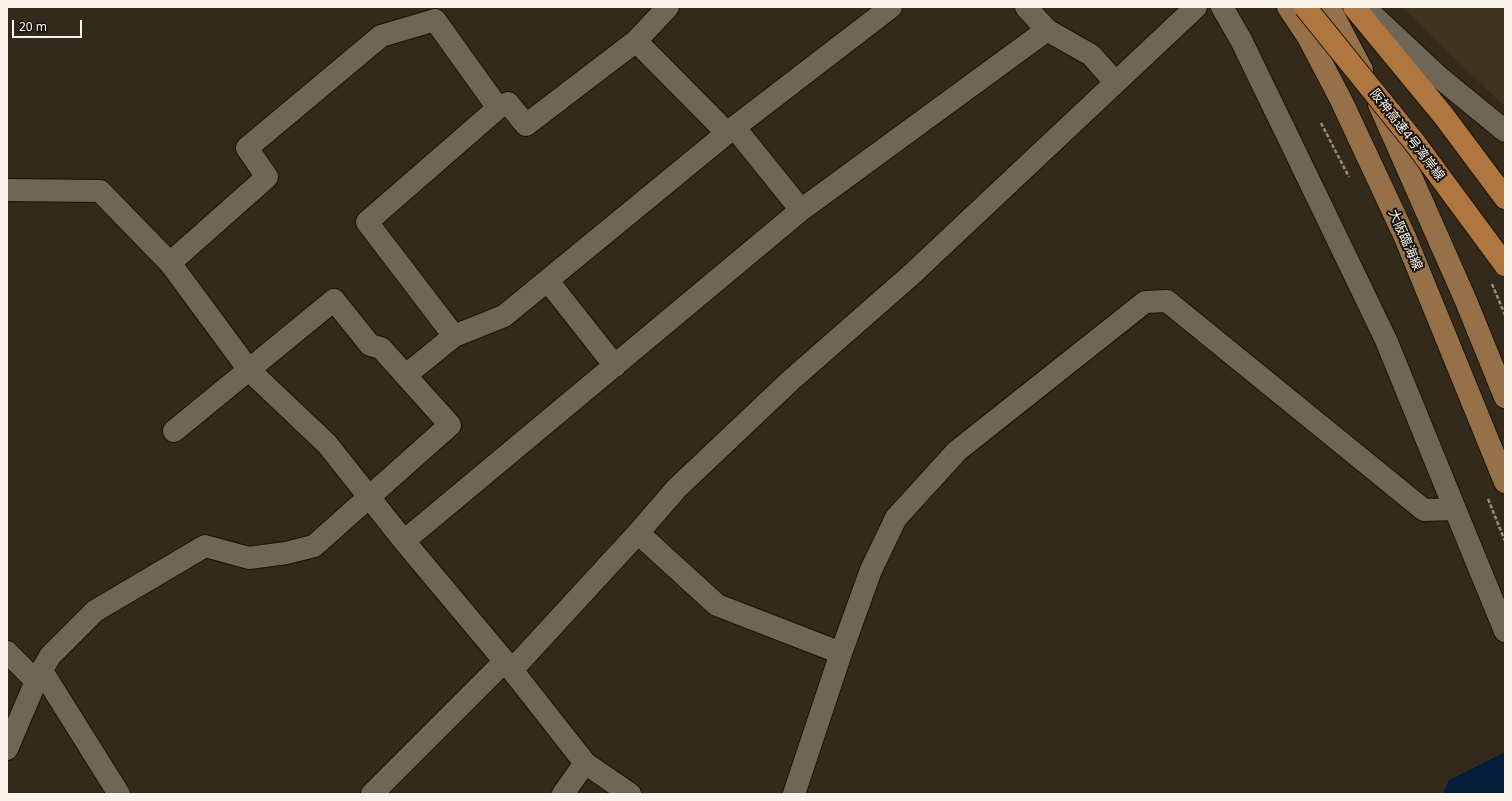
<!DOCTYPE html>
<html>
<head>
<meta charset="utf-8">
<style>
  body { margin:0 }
  #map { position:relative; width:1512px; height:801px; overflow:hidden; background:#342a1b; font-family:"Noto Sans",sans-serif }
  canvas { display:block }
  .frame { position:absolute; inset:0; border:8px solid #faf3ea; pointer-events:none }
  .scale { position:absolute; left:12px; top:20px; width:70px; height:18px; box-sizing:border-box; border:2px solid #faf3ea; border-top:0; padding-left:5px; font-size:12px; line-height:14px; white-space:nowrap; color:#faf3ea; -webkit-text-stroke:3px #18140d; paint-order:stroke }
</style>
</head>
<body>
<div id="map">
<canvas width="1512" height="801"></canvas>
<div class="frame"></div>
<div class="scale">20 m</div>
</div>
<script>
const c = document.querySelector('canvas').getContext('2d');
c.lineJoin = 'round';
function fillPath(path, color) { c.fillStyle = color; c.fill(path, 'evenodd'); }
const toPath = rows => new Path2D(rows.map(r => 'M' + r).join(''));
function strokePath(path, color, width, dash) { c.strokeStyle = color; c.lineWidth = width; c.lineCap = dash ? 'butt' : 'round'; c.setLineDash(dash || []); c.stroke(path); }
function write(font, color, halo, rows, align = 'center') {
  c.font = font + ' "Noto Sans","Noto Sans JP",sans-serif'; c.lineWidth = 4; c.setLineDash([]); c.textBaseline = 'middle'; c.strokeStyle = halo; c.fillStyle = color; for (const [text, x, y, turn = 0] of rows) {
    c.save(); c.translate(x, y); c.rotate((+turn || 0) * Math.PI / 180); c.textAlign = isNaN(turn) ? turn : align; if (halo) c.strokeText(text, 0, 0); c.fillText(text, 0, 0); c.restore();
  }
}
const built = toPath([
  [1402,7,1505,7,1505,107]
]);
const water = toPath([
  [1505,752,1505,794,1443,794,1449,780]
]);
const path = toPath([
  [1321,123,1349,177],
  [1492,284,1505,315],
  [1488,499,1505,541]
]);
const minor = toPath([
  [1026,7,1047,30,1091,55,1115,82],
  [1222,7,1241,40,1291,143,1386,340,1455,509],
  [1364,7,1439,77,1505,131],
  [636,41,727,133],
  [498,108,367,222,454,336,504,316,727,133,891,7],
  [735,128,801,210],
  [7,190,100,191,170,263,249,370,327,444,404,541,512,670,585,763],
  [170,263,267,177,247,148,381,36,435,20,498,108,508,103,526,125,636,41,668,7],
  [548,281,615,366],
  [406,375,454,336],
  [638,533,717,605,841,653],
  [404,541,801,210,1047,30],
  [7,652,36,681],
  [512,670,638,533,677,488,790,381,911,275,1196,7],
  [42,671,119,794],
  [7,749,36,681,50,656,95,611,205,546,249,558,286,553,314,546,450,425,381,348,370,345,334,300,174,431],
  [372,794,505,661],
  [563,794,585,763,630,794],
  [794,794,841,653,871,570,896,518,957,451,1145,302,1167,301,1424,510,1455,509,1505,631]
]);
const major = toPath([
  [1288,7,1308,37,1341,100,1405,237,1505,482],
  [1329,7,1362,70],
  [1379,104,1466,301,1505,397]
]);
const highway = toPath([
  [1354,7,1443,115,1505,198]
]);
const highwayBridge = toPath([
  [1305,7,1415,143,1505,265]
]);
const streetNames = [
  ["阪神高速4号湾岸線",1407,135,52],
  ["大阪臨海線",1405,240,66]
];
fillPath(built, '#40331e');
fillPath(water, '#031d3b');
strokePath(minor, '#1b1305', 24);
strokePath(major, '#1b1305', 24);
strokePath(highway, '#1b1305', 24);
strokePath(path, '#958c80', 2.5, [4, 2]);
strokePath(minor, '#706655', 22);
strokePath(major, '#967048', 22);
strokePath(highway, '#af7640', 22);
strokePath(highwayBridge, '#1b1305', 24, []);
strokePath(highwayBridge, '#af7640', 22);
write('13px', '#faf3ea', '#18140d', streetNames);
</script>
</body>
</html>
